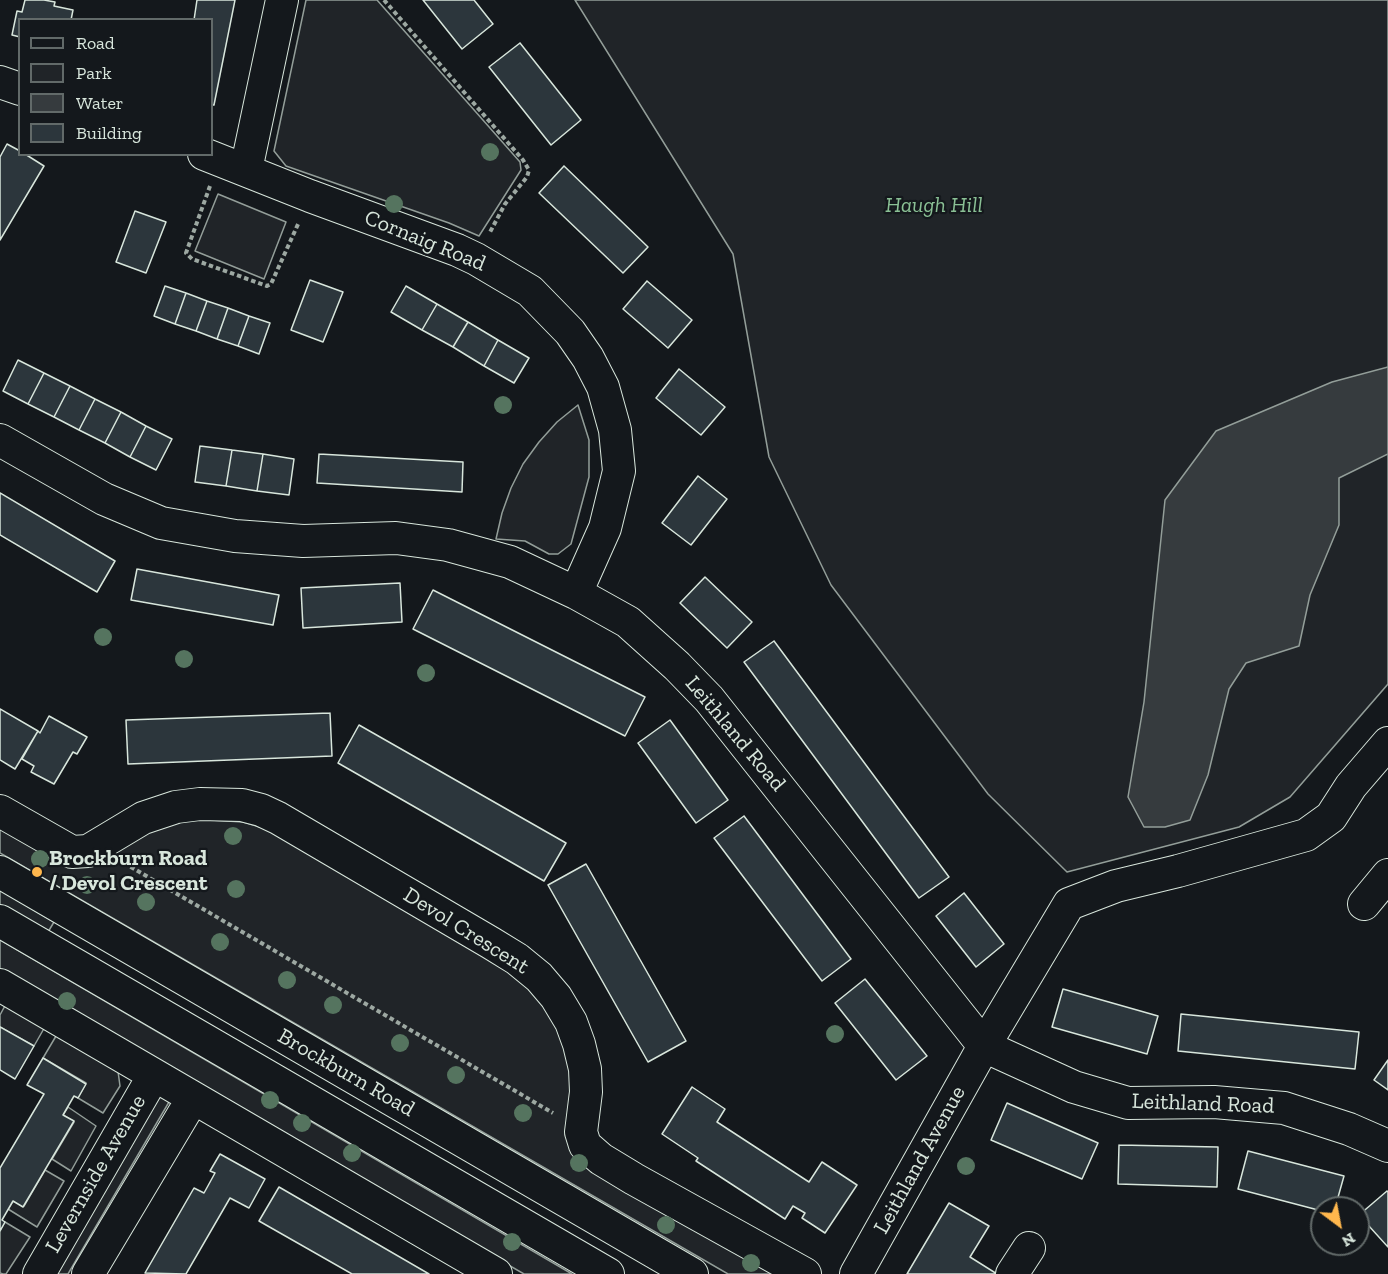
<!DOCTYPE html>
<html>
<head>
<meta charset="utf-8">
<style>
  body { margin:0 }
  #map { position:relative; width:1388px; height:1274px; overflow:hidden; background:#14181c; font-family:"Zilla Slab",serif }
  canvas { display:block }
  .legend { position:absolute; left:18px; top:18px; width:195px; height:138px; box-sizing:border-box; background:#14181c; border:2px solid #626a69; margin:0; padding:8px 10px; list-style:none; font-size:18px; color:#d8e6dc }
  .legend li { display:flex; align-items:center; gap:12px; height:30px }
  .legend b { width:30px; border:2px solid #626a69 }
  .north { position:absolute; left:1310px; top:1196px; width:60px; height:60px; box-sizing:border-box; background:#14181c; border:2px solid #626a69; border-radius:50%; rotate:148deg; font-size:16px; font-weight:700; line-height:24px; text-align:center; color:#d8e6dc }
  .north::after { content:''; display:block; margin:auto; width:21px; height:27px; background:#ffb74d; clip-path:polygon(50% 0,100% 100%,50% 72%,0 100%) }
</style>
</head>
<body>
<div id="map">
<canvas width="1388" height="1274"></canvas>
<ul class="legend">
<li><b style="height:8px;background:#14181c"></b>Road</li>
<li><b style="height:16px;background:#202428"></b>Park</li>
<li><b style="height:16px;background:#363b3e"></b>Water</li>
<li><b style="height:16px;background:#2c363c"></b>Building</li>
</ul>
<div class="north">N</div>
</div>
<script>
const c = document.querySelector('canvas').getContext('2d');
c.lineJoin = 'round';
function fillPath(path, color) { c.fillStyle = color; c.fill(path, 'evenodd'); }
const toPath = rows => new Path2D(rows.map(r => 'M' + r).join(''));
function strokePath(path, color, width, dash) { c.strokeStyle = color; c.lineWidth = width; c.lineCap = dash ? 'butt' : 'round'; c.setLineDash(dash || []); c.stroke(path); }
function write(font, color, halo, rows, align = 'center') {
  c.font = font + ' "Zilla Slab",serif'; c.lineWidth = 4.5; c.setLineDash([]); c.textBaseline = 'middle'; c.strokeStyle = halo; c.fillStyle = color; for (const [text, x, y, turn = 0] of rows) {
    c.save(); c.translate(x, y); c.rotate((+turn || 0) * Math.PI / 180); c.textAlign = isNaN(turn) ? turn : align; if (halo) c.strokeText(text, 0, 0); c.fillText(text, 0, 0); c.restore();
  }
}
const green = toPath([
  [306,0,377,0,520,162,521,170,479,236,449,223,286,166,274,151,306,0],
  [575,0,1388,0,1388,684,1290,797,1239,827,1067,872,988,794,831,585,769,457,733,254,575,0],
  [218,194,286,222,264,279,195,251,218,194],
  [578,405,589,440,589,477,571,544,558,554,549,554,525,541,496,539,502,513,511,488,523,464,539,442,557,422,578,405],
  [194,819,243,822,273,831,510,967,545,997,576,1068,570,1141,774,1274,728,1274,0,853,0,821,72,862,96,865,149,830,194,819],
  [0,890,54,922,48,932,0,905,0,890],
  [0,940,572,1274,524,1274,0,972,0,940],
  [7,1002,46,1025,34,1046,0,1027,0,1015,7,1002],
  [59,1031,117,1064,120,1086,103,1113,78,1098,86,1083,43,1058,59,1031],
  [162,1096,168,1099,169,1102,68,1274,54,1274,159,1097,162,1096],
  [68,1107,96,1126,71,1171,52,1159,74,1122,63,1115,68,1107],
  [45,1170,64,1181,37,1227,8,1209,13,1201,24,1206,45,1170],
  [5,1222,30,1237,6,1274,3,1274,0,1273,0,1231,5,1222]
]);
const water = toPath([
  [1388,367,1388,454,1339,478,1339,525,1310,595,1299,646,1246,663,1229,689,1208,775,1190,820,1165,827,1144,827,1128,797,1144,702,1165,500,1216,431,1332,382,1388,367]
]);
const building = toPath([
  [25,0,44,0,55,2,54,6,73,10,71,20,20,20,20,37,12,35,17,11,22,12,25,0],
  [197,0,235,0,214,105,212,105,212,20,194,20,197,0],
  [423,0,474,0,493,24,462,49,423,0],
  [520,43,581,120,551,145,489,67,520,43],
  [7,144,20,151,20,154,25,154,44,166,0,240,0,157,7,144],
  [564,166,648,247,623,273,539,193,564,166],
  [135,211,166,222,146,273,116,262,135,211],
  [310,280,343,292,323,342,291,330,310,280],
  [647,281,692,320,668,348,623,309,647,281],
  [165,286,186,293,175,324,154,316,165,286],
  [406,286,437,304,422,330,391,312,406,286],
  [186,293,207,301,196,331,175,324,186,293],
  [207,301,228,308,217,339,196,331,207,301],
  [437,304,468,322,453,347,422,330,437,304],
  [228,308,249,316,238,346,217,339,228,308],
  [249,316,270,323,259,354,238,346,249,316],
  [468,322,498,340,484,366,453,347,468,322],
  [498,340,529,358,514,383,484,366,498,340],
  [18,360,44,373,28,404,3,391,18,360],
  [679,369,725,407,701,435,656,398,679,369],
  [44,373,70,386,54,417,28,404,44,373],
  [70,386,95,399,79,430,54,417,70,386],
  [95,399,121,412,105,443,79,430,95,399],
  [121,412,146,426,130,457,105,443,121,412],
  [146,426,172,439,156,470,130,457,146,426],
  [200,446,232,450,226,486,195,482,200,446],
  [232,450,263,454,257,491,226,486,232,450],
  [263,454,294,459,289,495,257,491,263,454],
  [319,454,463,462,462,492,317,483,319,454],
  [698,476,727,499,691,545,662,523,698,476],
  [0,493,115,561,97,592,0,535,0,493],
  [137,569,279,595,273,625,131,600,137,569],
  [705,577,752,622,727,648,680,603,705,577],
  [400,583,402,622,303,628,301,588,400,583],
  [433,590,645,697,625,736,413,629,433,590],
  [774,641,949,877,919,898,744,662,774,641],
  [0,709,38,731,15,769,0,760,0,709],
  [330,713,332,756,128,764,126,720,330,713],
  [49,716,87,737,77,754,73,752,54,784,31,772,34,766,22,759,38,731,40,733,49,716],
  [670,720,728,800,696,823,638,743,670,720],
  [359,725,566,843,544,881,338,763,359,725],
  [744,816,851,959,822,981,714,838,744,816],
  [586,864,686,1041,648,1062,548,885,586,864],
  [964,893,1004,944,976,967,936,916,964,893],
  [865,979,927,1056,896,1080,835,1003,865,979],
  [1063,989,1158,1016,1147,1054,1052,1027,1063,989],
  [1181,1014,1359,1032,1355,1069,1178,1051,1181,1014],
  [0,1027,34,1046,15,1079,0,1070,0,1027],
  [43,1058,86,1084,78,1098,74,1096,63,1115,74,1121,23,1207,13,1201,2,1220,5,1222,0,1231,0,1168,44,1094,27,1085,43,1058],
  [1388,1060,1388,1090,1374,1080,1388,1060],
  [692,1087,725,1109,717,1122,809,1182,822,1162,857,1185,825,1233,802,1218,805,1213,793,1206,785,1219,696,1161,698,1158,662,1134,692,1087],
  [1007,1103,1098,1143,1082,1179,991,1140,1007,1103],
  [1119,1145,1218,1147,1217,1187,1118,1184,1119,1145],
  [1248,1151,1344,1176,1335,1208,1322,1208,1322,1211,1238,1189,1248,1151],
  [220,1154,265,1179,249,1208,230,1198,186,1274,145,1273,194,1188,204,1193,215,1173,210,1171,220,1154],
  [279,1187,429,1274,352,1274,259,1221,279,1187],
  [1387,1191,1388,1192,1388,1247,1359,1215,1387,1191],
  [949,1203,989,1226,970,1257,997,1274,907,1274,949,1203]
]);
const path = toPath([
  [384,0,523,160,529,170,527,177,505,204,489,234],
  [210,186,186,253,192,259,267,286,271,284,299,222],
  [124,863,553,1113]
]);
const minor = toPath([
  [0,82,20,89],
  [204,154,310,196,457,250,476,259,530,291,570,332,588,358,603,387,615,430,619,471,605,528,576,593],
  [246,170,282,0],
  [0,440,104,499,161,523,235,536,303,541,396,538,448,545,510,562,576,593,628,622,677,666,709,699,984,1046,1074,1087,1128,1103,1214,1102,1284,1108,1349,1129,1388,1146],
  [0,811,72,852,88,851,143,818,176,807,200,804,242,805,261,810,278,818,491,943,517,959,539,977,556,997,571,1022,579,1044,585,1069,586,1092,581,1132,585,1145,601,1159,634,1179,805,1274],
  [0,872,692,1274],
  [1364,904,1388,875],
  [0,921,608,1274],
  [0,985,496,1274],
  [39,1274,154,1075],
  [88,1274,193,1098],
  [856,1274,984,1046,1069,904,1116,886,1178,871,1306,835,1331,817,1351,786,1388,743],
  [1012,1274,1029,1248]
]);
const trees = [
  [490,152],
  [394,204],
  [503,405],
  [103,637],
  [184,659],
  [426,673],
  [233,836],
  [40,859],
  [87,885],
  [236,889],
  [146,902],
  [220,942],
  [287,980],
  [67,1001],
  [333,1005],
  [835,1034],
  [400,1043],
  [456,1075],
  [270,1100],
  [523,1113],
  [302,1123],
  [352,1153],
  [579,1163],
  [966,1166],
  [666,1225],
  [512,1242],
  [751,1263]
];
const markers = [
  [37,872,6,"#ffb74d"]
];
const parkNames = [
  ["Haugh Hill",934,206]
];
const streetNames = [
  ["Cornaig Road",425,241,22],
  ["Leithland Road",735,734,50],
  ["Devol Crescent",466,931,32],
  ["Brockburn Road",346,1073,30],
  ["Leithland Road",1203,1104,2],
  ["Leithland Avenue",920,1160,-61],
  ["Levernside Avenue",96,1174,-60]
];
const poiNames = [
  ["Brockburn Road",49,859],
  ["/ Devol Crescent",49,884]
];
fillPath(green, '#202428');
strokePath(green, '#939e99', 1.5);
fillPath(water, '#363b3e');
strokePath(water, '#939e99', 1.5);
fillPath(building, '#2c363c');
strokePath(building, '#d8e6dc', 1.5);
strokePath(minor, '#d8e6dc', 34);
strokePath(path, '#9da8a2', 4, [4.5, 3]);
strokePath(minor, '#14181c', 32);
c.fillStyle = '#55745f';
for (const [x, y] of trees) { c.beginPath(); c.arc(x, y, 9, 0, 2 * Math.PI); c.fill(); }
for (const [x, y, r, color] of markers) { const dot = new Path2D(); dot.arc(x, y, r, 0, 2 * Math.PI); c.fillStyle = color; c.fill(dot); strokePath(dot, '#14181c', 2); }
write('italic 22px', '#8ac095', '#14181c', parkNames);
write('22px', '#d8e6dc', '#14181c', streetNames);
write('bold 22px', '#d8e6dc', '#14181c', poiNames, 'left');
</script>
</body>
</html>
